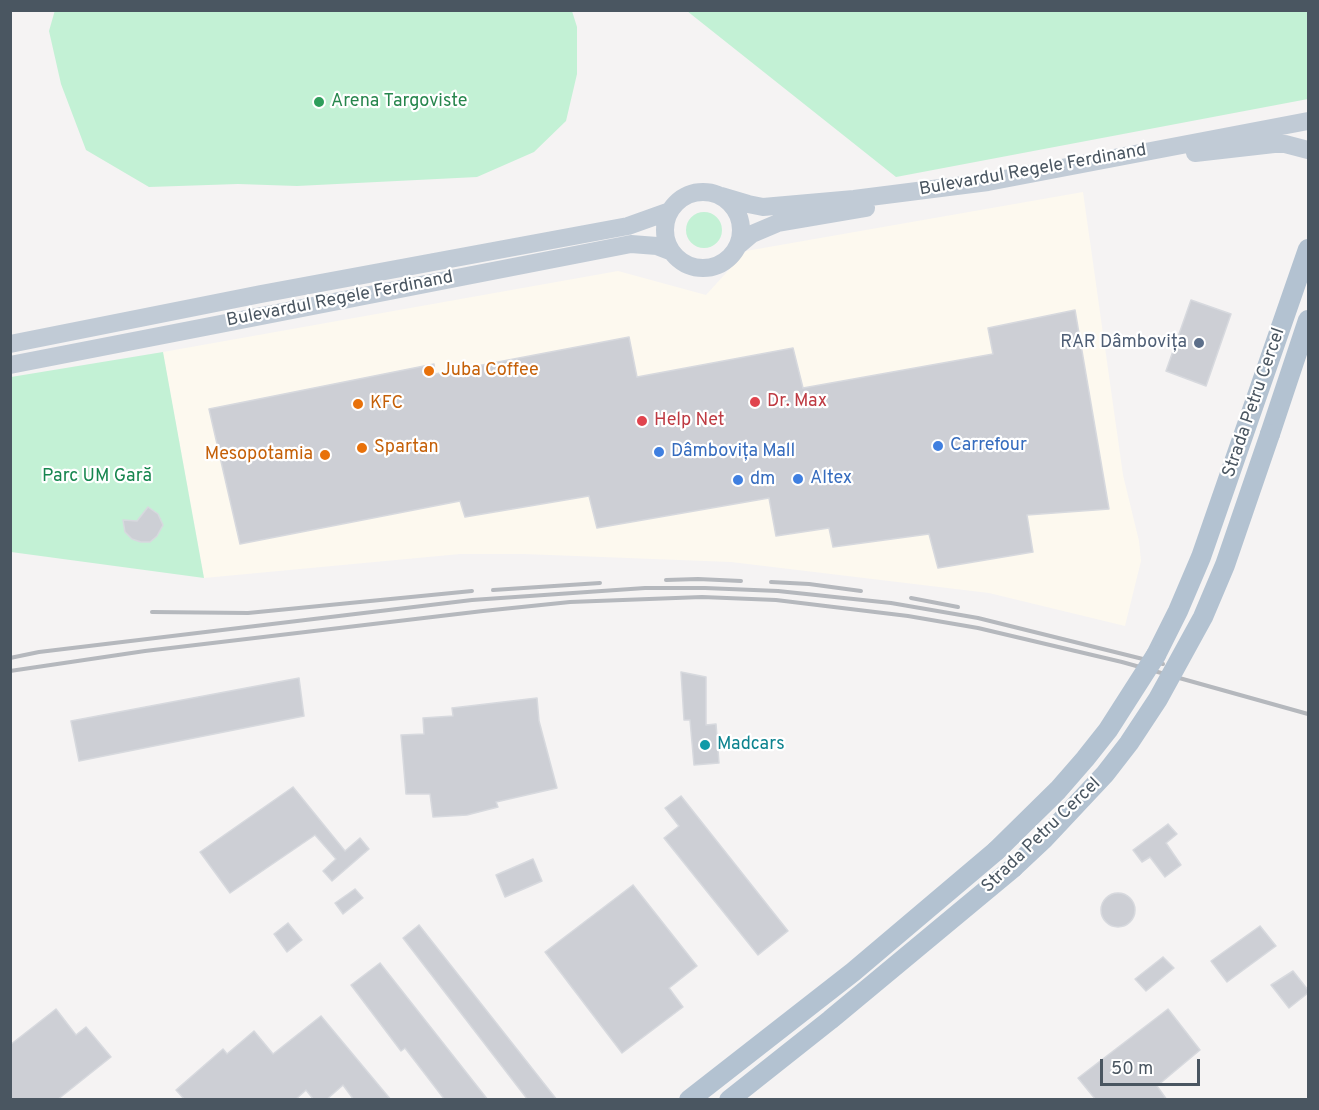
<!DOCTYPE html>
<html>
<head>
<meta charset="utf-8">
<style>
  body { margin:0 }
  #map { position:relative; width:1319px; height:1110px; overflow:hidden; background:#f5f3f3; font-family:Overpass,sans-serif }
  canvas { display:block }
  .frame { position:absolute; inset:0; border:12px solid #4a5661; pointer-events:none }
  .scale { position:absolute; left:1100px; top:1059px; width:100px; height:27px; box-sizing:border-box; border:3px solid #4a5661; border-top:0; padding-left:8px; font-size:18px; line-height:21px; white-space:nowrap; color:#4a5661; -webkit-text-stroke:4px #fff; paint-order:stroke }
</style>
</head>
<body>
<div id="map">
<canvas width="1319" height="1110"></canvas>
<div class="frame"></div>
<div class="scale">50 m</div>
</div>
<script>
const c = document.querySelector('canvas').getContext('2d');
c.lineJoin = 'round';
function fillPath(path, color) { c.fillStyle = color; c.fill(path, 'evenodd'); }
const toPath = rows => new Path2D(rows.map(r => 'M' + r).join(''));
function strokePath(path, color, width, dash) { c.strokeStyle = color; c.lineWidth = width; c.lineCap = dash ? 'butt' : 'round'; c.setLineDash(dash || []); c.stroke(path); }
function write(font, color, halo, rows, align = 'center') {
  c.font = font + ' Overpass,sans-serif'; c.lineWidth = 4.5; c.setLineDash([]); c.textBaseline = 'middle'; c.strokeStyle = halo; c.fillStyle = color; for (const [text, x, y, turn = 0] of rows) {
    c.save(); c.translate(x, y); c.rotate((+turn || 0) * Math.PI / 180); c.textAlign = isNaN(turn) ? turn : align; if (halo) c.strokeText(text, 0, 0); c.fillText(text, 0, 0); c.restore();
  }
}
const commercial = toPath([
  [1083,192,1123,475,1139,541,1141,561,1125,626,989,593,731,562,524,554,460,554,204,578,163,352,618,271,706,295,746,251]
]);
const green = toPath([
  [55,10,572,11,577,27,577,74,566,121,534,152,477,177,297,186,238,184,149,187,86,150,61,84,49,31],
  [687,11,1308,11,1308,99,896,177],
  '686 230a18 18 0 1 1 36 0a18 18 0 1 1-36 0Z',
  [163,352,204,578,11,552,11,377]
]);
const building = toPath([
  [1191,300,1231,314,1206,386,1166,371,1191,300],
  [1075,310,1109,509,1027,515,1033,552,938,568,929,534,833,547,829,528,776,536,769,498,597,528,589,496,465,517,460,501,240,544,209,409,434,364,435,374,629,337,637,377,793,348,803,388,993,354,988,328,1075,310],
  [148,507,158,514,163,525,157,536,150,542,141,542,132,539,125,532,123,520,137,521,148,507],
  [681,672,706,677,706,725,716,724,719,763,694,765,690,720,684,720,681,672],
  [299,678,304,716,79,761,71,721,299,678],
  [537,698,539,721,557,788,496,802,498,807,467,815,433,817,430,794,406,794,401,735,424,734,423,718,453,716,452,708,537,698],
  [293,787,345,851,360,838,369,849,332,881,323,871,336,859,315,835,230,893,200,852,293,787],
  [681,796,788,931,758,955,664,838,679,826,665,808,681,796],
  [1168,824,1177,834,1166,843,1181,865,1165,877,1150,857,1142,862,1133,850,1168,824],
  [533,859,542,881,505,897,496,875,533,859],
  [633,885,697,966,669,988,683,1007,622,1053,545,952,633,885],
  [355,889,363,898,343,914,335,903,355,889],
  '1101 910a17 17 0 1 1 34 0a17 17 0 1 1-34 0Z',
  [288,923,302,940,287,952,274,934,288,923],
  [419,925,557,1100,528,1100,403,938,419,925],
  [1260,926,1276,946,1227,982,1211,961,1260,926],
  [1163,957,1174,968,1146,991,1135,979,1163,957],
  [380,963,488,1100,445,1100,405,1048,401,1051,351,985,380,963],
  [1293,971,1308,990,1308,993,1289,1008,1271,985,1293,971],
  [56,1009,76,1035,86,1027,111,1057,57,1100,10,1100,10,1045,56,1009],
  [1168,1009,1200,1050,1157,1086,1167,1100,1096,1100,1078,1078,1168,1009],
  [321,1016,391,1100,354,1100,343,1085,326,1100,314,1100,306,1090,295,1100,185,1100,176,1090,223,1049,227,1054,254,1031,273,1054,321,1016]
]);
const secondary = toPath([
  [1195,153,1274,144,1285,144,1308,150],
  '665 230a38 38 0 1 1 76 0a38 38 0 1 1-76 0Z',
  [721,196,748,204,763,207,854,199,988,182,1308,121],
  [739,245,752,234,778,223,866,208],
  [10,344,261,294,628,226,670,211],
  [10,365,631,244,657,246,670,251]
]);
const primary = toPath([
  [1270,434,1308,320],
  [1156,655,1178,611,1201,557,1308,249],
  [689,1100,853,972,996,851],
  [729,1100,830,1020,1013,868]
]);
const rail = toPath([
  [666,580,698,579,741,581],
  [771,582,809,584,861,591],
  [493,590,600,583],
  [911,598,958,607],
  [152,612,248,613,472,591],
  [10,658,39,652,472,600,645,588,705,588,778,591,891,603,978,618,1163,664],
  [10,671,145,651,483,611,570,602,702,597,776,600,908,616,978,628,1122,662,1308,714]
]);
const primaryBridge = toPath([
  [996,851,1058,790,1085,759,1108,730,1156,655],
  [1013,868,1044,839,1105,774,1129,743,1158,699,1203,617,1225,565,1270,434]
]);
const markers = [
  [319,102,6,"#2e9e5b"],
  [1199,343,6,"#5c6f8a"],
  [429,371,6,"#e8710a"],
  [755,402,6,"#e0444e"],
  [358,404,6,"#e8710a"],
  [642,421,6,"#e0444e"],
  [938,446,6,"#3f7fe0"],
  [362,448,6,"#e8710a"],
  [659,452,6,"#3f7fe0"],
  [325,455,6,"#e8710a"],
  [798,479,6,"#3f7fe0"],
  [738,480,6,"#3f7fe0"],
  [705,745,6,"#0f9aa8"]
];
const leisureNames = [
  ["Arena Targoviste",331,102]
];
const streetNames = [
  ["Bulevardul Regele Ferdinand",1033,171,-10],
  ["Bulevardul Regele Ferdinand",340,300,-11],
  ["Strada Petru Cercel",1255,403,-71],
  ["Strada Petru Cercel",1042,836,-44]
];
const serviceNames = [
  ["RAR Dâmbovița",1187,343]
];
const foodNames = [
  ["Juba Coffee",441,371],
  ["KFC",370,404],
  ["Spartan",374,448],
  ["Mesopotamia",313,455,"right"]
];
const healthNames = [
  ["Dr. Max",767,402],
  ["Help Net",654,421]
];
const shopNames = [
  ["Carrefour",950,446],
  ["Dâmbovița Mall",671,452],
  ["Altex",810,479],
  ["dm",750,480]
];
const parkNames = [
  ["Parc UM Gară",97,477]
];
const cultureNames = [
  ["Madcars",717,745]
];
fillPath(commercial, '#fdf9ef');
fillPath(green, '#c3f1d5');
fillPath(building, '#cdcfd5');
strokePath(building, '#d7d9de', 1.5);
strokePath(secondary, '#c1cbd6', 18);
strokePath(primary, '#b3c2d1', 20);
strokePath(rail, '#b5b8bd', 4);
strokePath(primaryBridge, '#b3c2d1', 20);
for (const [x, y, r, color] of markers) { const dot = new Path2D(); dot.arc(x, y, r, 0, 2 * Math.PI); c.fillStyle = color; c.fill(dot); strokePath(dot, '#fff', 2); }
write('18px', '#27864d', '#fff', leisureNames, 'left');
write('18px', '#4a5661', '#fff', streetNames);
write('18px', '#4e5e75', '#fff', serviceNames, 'right');
write('18px', '#c56008', '#fff', foodNames, 'left');
write('18px', '#be3a42', '#fff', healthNames, 'left');
write('18px', '#366cbe', '#fff', shopNames, 'left');
write('18px', '#17864f', '#fff', parkNames);
write('18px', '#0d838f', '#fff', cultureNames, 'left');
</script>
</body>
</html>
